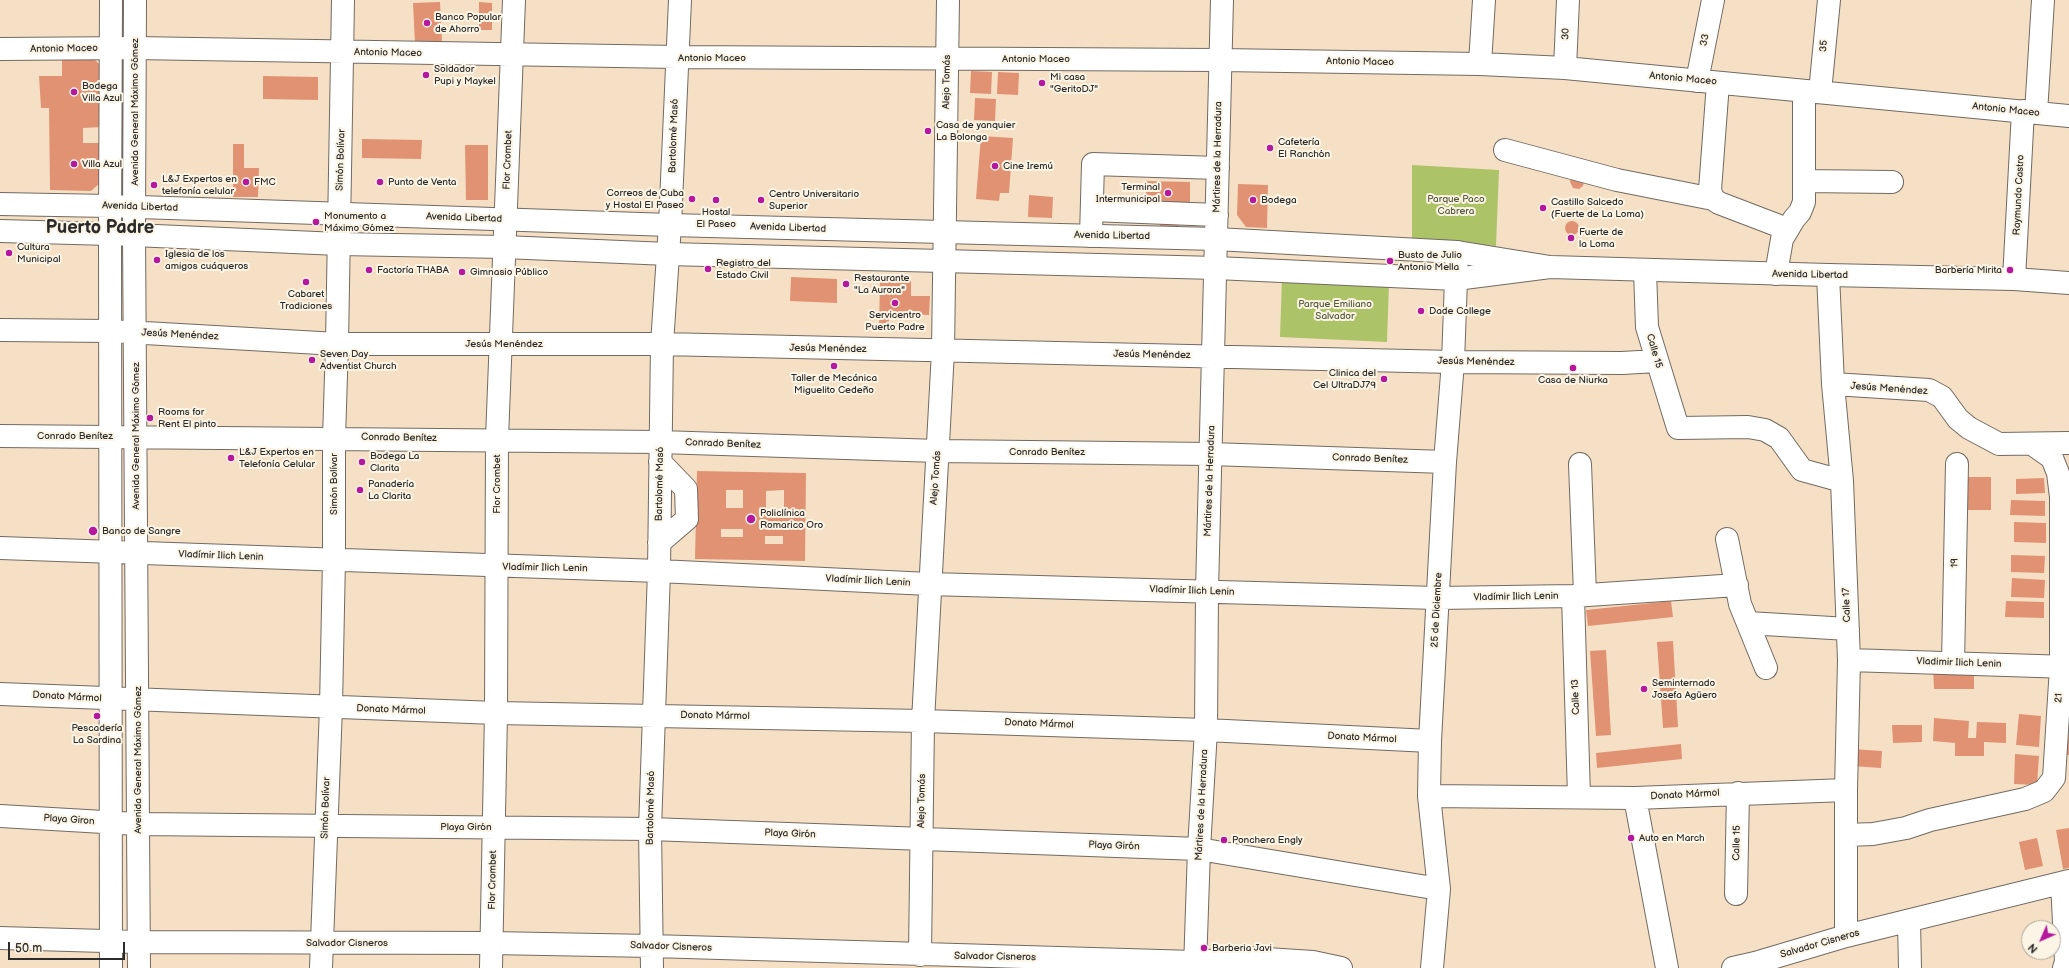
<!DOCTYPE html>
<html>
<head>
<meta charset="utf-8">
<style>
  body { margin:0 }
  #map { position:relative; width:2069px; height:968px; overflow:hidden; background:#f6e0c5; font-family:"Balsamiq Sans",sans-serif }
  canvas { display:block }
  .north { position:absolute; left:2021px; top:920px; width:40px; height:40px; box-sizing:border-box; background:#fcf5e5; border:1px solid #a8a49b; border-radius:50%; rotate:225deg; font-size:11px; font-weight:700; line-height:16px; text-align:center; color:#2b2b2b }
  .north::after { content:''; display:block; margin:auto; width:14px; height:18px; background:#b5179e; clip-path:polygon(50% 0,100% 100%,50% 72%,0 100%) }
  .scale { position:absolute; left:8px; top:942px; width:117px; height:18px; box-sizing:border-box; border:2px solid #2b2b2b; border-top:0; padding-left:5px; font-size:12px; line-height:14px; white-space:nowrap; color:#2b2b2b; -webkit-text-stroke:3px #fcf5e5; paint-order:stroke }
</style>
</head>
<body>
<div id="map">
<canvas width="2069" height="968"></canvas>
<div class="north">N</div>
<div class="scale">50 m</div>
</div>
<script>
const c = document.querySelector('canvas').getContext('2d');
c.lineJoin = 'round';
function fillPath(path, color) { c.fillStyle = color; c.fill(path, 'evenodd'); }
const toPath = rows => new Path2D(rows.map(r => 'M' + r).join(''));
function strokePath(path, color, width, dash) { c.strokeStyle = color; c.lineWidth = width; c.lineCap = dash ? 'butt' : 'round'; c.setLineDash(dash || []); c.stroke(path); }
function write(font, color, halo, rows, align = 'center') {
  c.font = font + ' "Balsamiq Sans",sans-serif'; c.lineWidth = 4; c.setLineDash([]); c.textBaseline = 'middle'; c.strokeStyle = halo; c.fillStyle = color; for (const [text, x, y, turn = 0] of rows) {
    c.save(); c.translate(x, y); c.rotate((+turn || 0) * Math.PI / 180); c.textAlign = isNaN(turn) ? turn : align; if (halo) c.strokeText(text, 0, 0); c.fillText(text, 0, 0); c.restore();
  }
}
const green = toPath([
  [1412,165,1499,170,1496,246,1412,238],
  [1282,278,1389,283,1387,342,1280,337]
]);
const building = toPath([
  [440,2,442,42,415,44,413,3],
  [479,2,492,3,492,30,479,30],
  [62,57,92,57,100,65,102,127,83,128,83,143,99,143,99,184,91,191,50,190,49,108,41,108,39,76,62,76],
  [971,71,992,72,991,94,970,93],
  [998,72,1019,73,1018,95,997,94],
  [263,76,318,77,318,100,263,99],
  [975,98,996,99,995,121,974,120],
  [981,136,1013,138,1009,193,1000,193,999,201,976,199],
  [362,139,422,140,421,159,362,158],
  [233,144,244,144,244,168,259,168,258,197,233,197],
  [465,145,488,145,488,200,466,200],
  [1571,178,1584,182,1583,186,1579,189,1573,188,1570,182],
  [1146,181,1190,182,1190,204,1179,204,1179,227,1160,226,1161,203,1146,203],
  [1238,184,1268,185,1267,228,1246,227,1237,215],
  [1029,195,1053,197,1052,218,1028,217],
  '1565 228a7 7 0 1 1 14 0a7 7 0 1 1-14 0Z',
  [791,277,837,279,837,303,790,301],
  [880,279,911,280,911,296,930,296,929,315,906,314,906,319,889,319,889,330,879,330],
  [697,471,806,473,805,561,695,559],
  [726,490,743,490,743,508,726,508],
  [784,490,784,509,766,509,766,491],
  [721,529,743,529,743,537,721,537],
  [765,536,783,536,783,544,765,544],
  [1966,477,1991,477,1991,510,1965,510,1965,493,1971,493,1966,493],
  [2044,478,2045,493,2016,494,2016,479],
  [2011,500,2045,501,2045,516,2010,515],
  [2014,522,2046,523,2046,543,2014,542],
  [2011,555,2045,556,2044,573,2011,572],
  [2012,578,2045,580,2044,598,2011,597],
  [1671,601,1673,617,1588,626,1586,610],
  [2006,601,2044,602,2044,618,2005,617],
  [1673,641,1678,727,1663,728,1657,642],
  [1606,650,1611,735,1596,736,1590,651],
  [1933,669,1974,669,1974,689,1934,689],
  [2019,714,2041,716,2039,747,2016,745],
  [1934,718,1969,721,1968,738,1976,738,1977,722,2006,723,2006,743,1984,742,1984,756,1955,756,1955,743,1933,741],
  [2067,723,2069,724,2069,755,2065,755],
  [1892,725,1922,725,1922,742,1893,743],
  [1681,744,1682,759,1597,768,1596,753],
  [1852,749,1882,751,1881,768,1851,766],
  [2015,754,2039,756,2037,785,2014,784],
  [2069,828,2069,868,2063,869,2056,830],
  [2037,838,2043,866,2025,870,2019,842]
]);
const minor = toPath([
  [0,49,135,48,677,57,1221,60,1480,64,1565,68,2069,116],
  [1480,64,1484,0],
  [1565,68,1568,0],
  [1697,81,1713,0],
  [1718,83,1710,190,1713,199,1719,203,1787,229],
  [1820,92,1829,0],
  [2036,113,2043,0],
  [1505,150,1617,180,1713,199],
  [1804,181,1892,182],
  [1092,210,1217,215],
  [110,234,111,968],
  [134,235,139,968],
  [1091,236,1093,164,1218,168],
  [1645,271,1647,327,1678,428,1748,427,1765,430,1779,438,1802,470,1842,481],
  [1776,274,1782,239,1794,219,1800,212,1804,202,1804,91],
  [1828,275,1833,384,1842,481,1849,660,1846,790,1846,936],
  [2014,279,2023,111],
  [0,330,110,331,337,344,662,344,1453,362,1622,363,1657,361],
  [1833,384,1929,390,1942,397,1958,419,1969,428,1999,444,2069,443],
  [0,436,660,442,938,451,1211,454,1445,462],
  [1580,464,1585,594],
  [1727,539,1740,604,1766,668],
  [659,543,687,519,686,489,660,462],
  [0,548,659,571,929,584,1437,598,1573,596,1737,585],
  [1573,596,1579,797],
  [1748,623,1848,629],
  [1849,660,2069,667],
  [1953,663,1957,464],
  [0,694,496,713,923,721,1206,730,1430,741],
  [1429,796,1635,798,1846,790],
  [1635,798,1667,968],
  [0,816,138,824,650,829,1199,849,1439,889],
  [1846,835,1873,834,1906,828,1930,820,2025,799,2044,791,2054,778,2061,667,2061,497,2058,473,2052,458,2032,444],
  [2062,883,2066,962,2064,968],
  [1736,894,1738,793],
  [1909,921,1910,968],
  [0,938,139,942,491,943,652,946,1194,962,1251,958,1313,962,1341,968],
  [920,955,923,721,943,351,948,0],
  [321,968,331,707,334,559,334,438,337,344,343,0],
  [491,968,496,713,497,439,514,0],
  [652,968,650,829,659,571,662,344,670,225,680,0],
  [1195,968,1199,849,1206,730,1207,591,1222,0],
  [1432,968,1439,889,1429,796,1430,741,1445,462,1453,362,1457,252],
  [1733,968,1755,963,1846,936,2069,881]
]);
const major = toPath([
  [0,204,110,206,670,225,1216,239,1457,252,1550,267,1456,279,1216,268,668,254,504,247,339,244,110,234,0,231],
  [110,221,111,0],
  [134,222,135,0],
  [1550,267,1828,275,2014,279,2069,283]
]);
const markers = [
  [427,23,4,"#b5179e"],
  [426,75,4,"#b5179e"],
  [1042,83,4,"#b5179e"],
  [74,92,4,"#b5179e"],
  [928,131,4,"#b5179e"],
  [1270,148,4,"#b5179e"],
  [74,164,4,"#b5179e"],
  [995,166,4,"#b5179e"],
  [246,182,4,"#b5179e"],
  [380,182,4,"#b5179e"],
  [154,185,4,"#b5179e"],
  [1168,193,4,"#b5179e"],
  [692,199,4,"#b5179e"],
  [716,200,4,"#b5179e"],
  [761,200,4,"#b5179e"],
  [1253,200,4,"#b5179e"],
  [1543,208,4,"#b5179e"],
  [316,222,4,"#b5179e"],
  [1571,238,4,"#b5179e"],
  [9,253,4,"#b5179e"],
  [157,260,4,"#b5179e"],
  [1390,261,4,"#b5179e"],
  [708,269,4,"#b5179e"],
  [369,270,4,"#b5179e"],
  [2010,270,4,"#b5179e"],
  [462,272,4,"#b5179e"],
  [306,282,4,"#b5179e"],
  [846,284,4,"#b5179e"],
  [895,303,4,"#b5179e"],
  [1421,311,4,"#b5179e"],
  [312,360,4,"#b5179e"],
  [834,366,4,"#b5179e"],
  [1573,368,4,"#b5179e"],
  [1384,379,4,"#b5179e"],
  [150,418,4,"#b5179e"],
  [231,458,4,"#b5179e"],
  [362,462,4,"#b5179e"],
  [360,490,4,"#b5179e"],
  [751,519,5,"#b5179e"],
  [93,531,5,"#b5179e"],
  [1644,689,4,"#b5179e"],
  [97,716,4,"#b5179e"],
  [1631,838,4,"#b5179e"],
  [1224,840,4,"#b5179e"],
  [1204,948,4,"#b5179e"]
];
const poiNames = [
  ["Banco Popular",435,17],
  ["de Ahorro",435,29],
  ["Soldador",434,69],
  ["Pupi y Maykel",434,81],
  ["Mi casa",1050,77],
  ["\"GeritoDJ\"",1050,89],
  ["Bodega",82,86],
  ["Villa Azul",82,98],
  ["Casa de yanquier",936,125],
  ["La Bolonga",936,137],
  ["Cafetería",1278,142],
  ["El Ranchón",1278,154],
  ["Villa Azul",82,164],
  ["Cine Iremú",1003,166],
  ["L&J Expertos en",162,179],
  ["telefonía celular",162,191],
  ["FMC",254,182],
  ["Punto de Venta",388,182],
  ["Terminal",1160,187,"right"],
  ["Intermunicipal",1160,199,"right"],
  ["Correos de Cuba",684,193,"right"],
  ["y Hostal El Paseo",684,205,"right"],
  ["Centro Universitario",769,194],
  ["Superior",769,206],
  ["Bodega",1261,200],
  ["Castillo Salcedo",1551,202],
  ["(Fuerte de La Loma)",1551,214],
  ["Hostal",716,212,"center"],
  ["El Paseo",716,224,"center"],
  ["Monumento a",324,216],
  ["Máximo Gómez",324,228],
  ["Fuerte de",1579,232],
  ["la Loma",1579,244],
  ["Cultura",17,247],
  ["Municipal",17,259],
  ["Iglesia de los",165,254],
  ["amigos cuáqueros",165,266],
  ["Busto de Julio",1398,255],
  ["Antonio Mella",1398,267],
  ["Registro del",716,263],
  ["Estado Civil",716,275],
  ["Factoría THABA",377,270],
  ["Barbería Mirita",2002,270,"right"],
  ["Gimnasio Público",470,272],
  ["Restaurante",854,278],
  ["\"La Aurora\"",854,290],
  ["Cabaret",306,294,"center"],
  ["Tradiciones",306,306,"center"],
  ["Dade College",1429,311],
  ["Servicentro",895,315,"center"],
  ["Puerto Padre",895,327,"center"],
  ["Seven Day",320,354],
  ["Adventist Church",320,366],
  ["Clinica del",1376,373,"right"],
  ["Cel UltraDJ79",1376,385,"right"],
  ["Taller de Mecánica",834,378,"center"],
  ["Miguelito Cedeño",834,390,"center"],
  ["Casa de Niurka",1573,380,"center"],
  ["Rooms for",158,412],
  ["Rent El pinto",158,424],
  ["L&J Expertos en",239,452],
  ["Telefonía Celular",239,464],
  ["Bodega La",370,456],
  ["Clarita",370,468],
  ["Panadería",368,484],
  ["La Clarita",368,496],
  ["Policlínica",760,513],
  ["Romarico Oro",760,525],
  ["Banco de Sangre",102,531],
  ["Seminternado",1652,683],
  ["Josefa Agüero",1652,695],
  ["Pescadería",97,728,"center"],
  ["La Sardina",97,740,"center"],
  ["Auto en March",1639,838],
  ["Ponchera Engly",1232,840],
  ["Barberia Javi",1212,948]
];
const streetNames = [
  ["30",1566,34,-88],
  ["33",1705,40,-79],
  ["35",1824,46,-85],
  ["Antonio Maceo",64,49,-1],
  ["Antonio Maceo",388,53,1],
  ["Antonio Maceo",712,58],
  ["Antonio Maceo",1036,59],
  ["Antonio Maceo",1360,62,1],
  ["Antonio Maceo",1683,79,5],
  ["Alejo Tomás",947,82,-89],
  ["Antonio Maceo",2006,110,6],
  ["Avenida General Máximo Gómez",135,112,-90],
  ["Bartolomé Masó",674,136,-88],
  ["Mártires de la Herradura",1218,157,-89],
  ["Simón Bolívar",341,160,-88],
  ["Flor Crombet",508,160,-88],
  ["Raymundo Castro",2019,195,-87],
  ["Avenida Libertad",140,207,2],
  ["Avenida Libertad",464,218,2],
  ["Avenida Libertad",788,228,2],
  ["Avenida Libertad",1112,236,1],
  ["Avenida Libertad",1810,275,1],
  ["Jesús Menéndez",180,335,3],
  ["Jesús Menéndez",504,344],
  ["Jesús Menéndez",828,349,1],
  ["Calle 15",1654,351,74],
  ["Jesús Menéndez",1152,355,1],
  ["Jesús Menéndez",1476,362,1],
  ["Jesús Menéndez",1889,389,4],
  ["Conrado Benítez",75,436],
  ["Avenida General Máximo Gómez",136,436,-90],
  ["Conrado Benítez",399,438,1],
  ["Conrado Benítez",723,444,2],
  ["Conrado Benítez",1047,452],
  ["Conrado Benítez",1370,459,2],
  ["Alejo Tomás",936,478,-86],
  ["Mártires de la Herradura",1210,481,-88],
  ["Simón Bolívar",334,484,-90],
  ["Flor Crombet",497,484,-90],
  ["Bartolomé Masó",660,484,-89],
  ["Vladímir Ilich Lenin",221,556,2],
  ["19",1955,563,-89],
  ["Vladímir Ilich Lenin",545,568,1],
  ["Vladímir Ilich Lenin",868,581,3],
  ["Vladímir Ilich Lenin",1192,591,2],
  ["Vladímir Ilich Lenin",1516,597,-1],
  ["Calle 17",1847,605,-92],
  ["25 de Diciembre",1437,610,-87],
  ["Vladimir Ilich Lenin",1959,663,2],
  ["Donato Mármol",67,697,3],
  ["Calle 13",1576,697,-92],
  ["21",2059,698,-86],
  ["Donato Mármol",391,710,2],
  ["Donato Mármol",715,716,1],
  ["Donato Mármol",1039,724,2],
  ["Donato Mármol",1362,738,3],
  ["Avenida General Máximo Gómez",138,760,-90],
  ["Donato Mármol",1685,795,-3],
  ["Alejo Tomás",922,801,-89],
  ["Mártires de la Herradura",1202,805,-87],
  ["Simón Bolívar",326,808,-88],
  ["Bartolomé Masó",651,808,-89],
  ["Playa Giron",69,820,4],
  ["Playa Girón",466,827],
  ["Playa Girón",790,834,2],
  ["Calle 15",1737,843,-89],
  ["Playa Girón",1114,846,2],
  ["Flor Crombet",493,880,-89],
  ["Salvador Cisneros",347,943],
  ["Salvador Cisneros",1820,944,-16],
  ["Salvador Cisneros",671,947,2],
  ["Salvador Cisneros",995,957,1]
];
const parkNames = [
  ["Parque Paco",1456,199],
  ["Cabrera",1456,211],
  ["Parque Emiliano",1335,304],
  ["Salvador",1335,316]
];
const townNames = [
  ["Puerto Padre",100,228]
];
fillPath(green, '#adc368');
fillPath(building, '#e09273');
strokePath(minor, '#726a61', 24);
strokePath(major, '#726a61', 24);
strokePath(minor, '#fff', 22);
strokePath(major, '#fff', 22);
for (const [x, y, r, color] of markers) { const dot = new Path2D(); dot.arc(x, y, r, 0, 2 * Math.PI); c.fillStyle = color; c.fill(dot); strokePath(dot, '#fcf5e5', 1.5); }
write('10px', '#2b2b2b', '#fcf5e5', poiNames, 'left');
write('10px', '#2b2b2b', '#fcf5e5', streetNames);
write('10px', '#52593d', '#fcf5e5', parkNames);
write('bold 18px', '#2b2b2b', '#fcf5e5', townNames);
</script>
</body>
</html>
